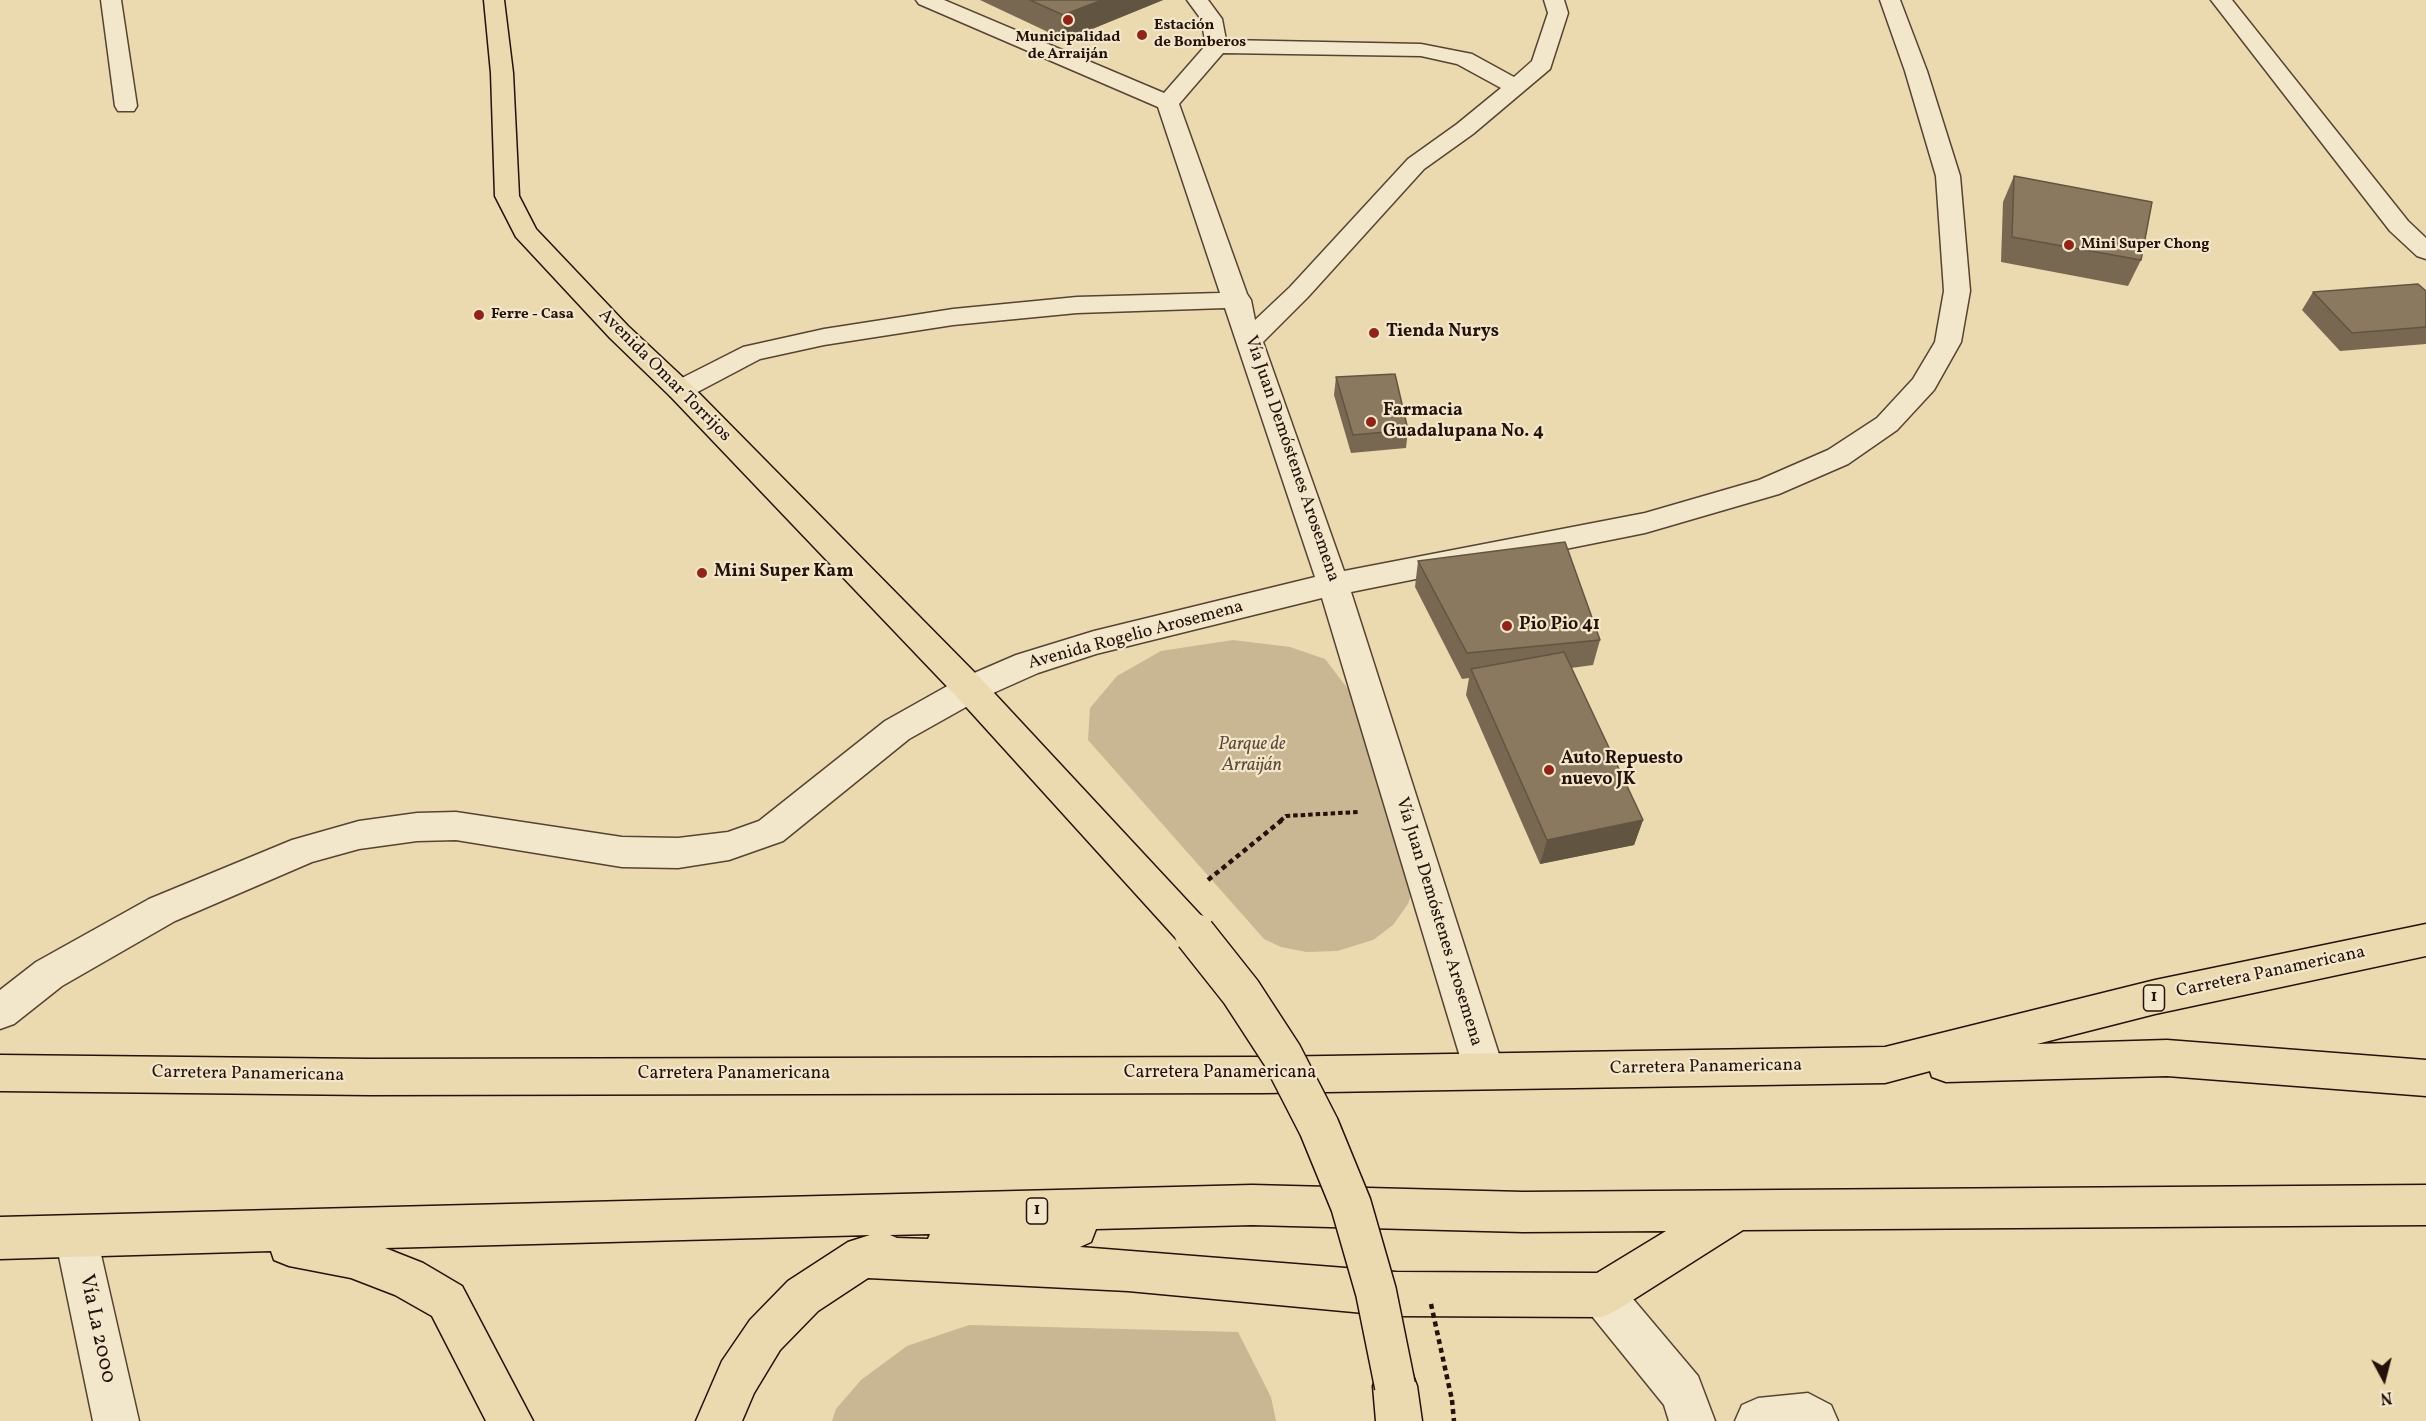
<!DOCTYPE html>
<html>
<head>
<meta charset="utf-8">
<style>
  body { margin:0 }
  #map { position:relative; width:2426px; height:1421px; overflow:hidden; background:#ebd9af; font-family:Vollkorn,serif }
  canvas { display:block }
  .north { position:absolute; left:2354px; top:1349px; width:60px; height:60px; -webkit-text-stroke:4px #f2e6cb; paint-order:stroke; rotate:173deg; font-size:16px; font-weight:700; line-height:24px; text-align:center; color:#241109 }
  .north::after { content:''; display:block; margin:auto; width:21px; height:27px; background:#241109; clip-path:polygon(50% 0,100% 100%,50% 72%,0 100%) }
</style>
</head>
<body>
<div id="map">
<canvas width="2426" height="1421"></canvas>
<div class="north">N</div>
</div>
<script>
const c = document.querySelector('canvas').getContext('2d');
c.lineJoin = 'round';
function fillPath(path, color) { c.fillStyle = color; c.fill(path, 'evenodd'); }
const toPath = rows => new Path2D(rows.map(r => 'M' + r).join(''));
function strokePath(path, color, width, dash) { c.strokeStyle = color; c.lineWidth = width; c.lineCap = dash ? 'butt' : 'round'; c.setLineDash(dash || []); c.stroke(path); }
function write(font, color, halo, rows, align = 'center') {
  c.font = font + ' Vollkorn,serif'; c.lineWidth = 4.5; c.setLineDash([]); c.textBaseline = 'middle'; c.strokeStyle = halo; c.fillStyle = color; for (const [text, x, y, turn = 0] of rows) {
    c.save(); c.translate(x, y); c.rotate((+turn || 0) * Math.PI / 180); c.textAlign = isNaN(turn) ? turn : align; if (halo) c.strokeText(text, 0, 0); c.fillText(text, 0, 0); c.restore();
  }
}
const green = toPath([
  [1233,640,1290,647,1325,659,1348,689,1415,883,1408,904,1393,925,1373,940,1337,951,1306,952,1281,947,1264,939,1088,740,1090,708,1117,676,1161,651],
  [969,1325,1238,1332,1271,1397,1276,1421,832,1421,836,1409,861,1380,907,1346]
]);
const pathFar1 = toPath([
  [1280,821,1286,816,1358,812]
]);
const path = toPath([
  [1208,880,1282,820],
  [1452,1400,1454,1421]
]);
const minor = toPath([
  [101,0,121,0,137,106,134,111,118,111,115,106,101,0],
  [916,0,944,0,1164,93,1206,45,1201,19,1187,0,1208,0,1222,19,1226,40,1421,44,1472,54,1514,77,1532,61,1548,13,1544,0,1564,0,1568,13,1550,69,1473,134,1424,169,1308,297,1263,342,1344,571,1645,513,1759,480,1828,450,1877,418,1913,379,1935,342,1944,291,1936,176,1905,71,1880,0,1900,0,1927,71,1960,176,1970,291,1961,342,1934,390,1897,430,1848,464,1779,494,1645,533,1351,592,1504,1070,1498,1083,1484,1088,1470,1083,1464,1070,1322,598,1096,654,1038,673,982,698,909,739,783,841,729,860,678,868,622,867,456,840,417,841,359,849,312,862,175,921,62,986,14,1024,0,1029,0,990,36,962,149,899,292,840,359,821,417,813,456,812,622,837,678,838,728,832,759,821,885,721,958,680,1016,655,1094,631,1315,577,1225,308,1077,313,953,325,824,345,760,359,690,396,680,399,670,396,666,390,670,384,743,347,824,329,953,309,1077,297,1220,293,1158,107,919,4,916,0],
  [1223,53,1421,56,1457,64,1501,88,1457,124,1408,159,1290,287,1255,320,1251,300,1247,294,1179,104,1223,53],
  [2211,0,2232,0,2408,221,2426,238,2426,259,2417,256,2390,231,2211,0],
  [76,1216,91,1222,97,1237,139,1421,93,1421,55,1237,61,1222,76,1216],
  [1602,1273,1617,1280,1698,1376,1715,1421,1669,1421,1664,1405,1587,1310,1580,1295,1587,1280,1602,1273],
  [1808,1393,1831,1405,1838,1421,1735,1421,1742,1405,1758,1398,1808,1393]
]);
const major = toPath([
  [484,0,504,0,513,73,519,196,536,229,628,326,690,384,982,680,986,689,982,698,970,701,958,698,670,396,610,338,516,237,495,196,491,73,484,0]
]);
const highway = toPath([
  [970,677,982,680,1208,923,1213,934,1208,945,1195,950,1182,945,958,698,954,689,958,680,970,677],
  [2426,924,2426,956,2155,1014,2037,1044,2167,1040,2426,1060,2426,1096,2167,1076,1946,1082,1932,1077,1930,1071,1885,1083,1264,1093,370,1095,0,1091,0,1055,370,1059,1264,1057,1885,1047,2155,980,2426,924],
  [1252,1185,1523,1192,2426,1185,2426,1225,1743,1230,1617,1310,1602,1317,1396,1316,1128,1291,868,1278,818,1311,780,1350,754,1393,742,1421,696,1421,722,1361,750,1320,788,1281,848,1242,870,1235,385,1248,423,1263,462,1286,533,1421,486,1421,432,1316,395,1295,351,1278,289,1266,274,1260,271,1251,0,1259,0,1217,1252,1185],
  [1252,1225,1523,1232,1666,1231,1597,1273,1396,1272,1080,1247,1091,1242,1096,1229,1252,1225],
  [930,1234,928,1239,897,1238,890,1235,930,1234],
  [1395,1364,1411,1370,1417,1386,1422,1421,1376,1421,1373,1386,1379,1370,1395,1364]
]);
const pathBridge = toPath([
  [1431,1304,1452,1400]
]);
const highwayBridge = toPath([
  [1195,934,1241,992,1282,1055,1319,1127,1351,1205,1376,1292,1395,1386]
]);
const wall = toPath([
  [980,0,1163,0,1065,40],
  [2014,176,2141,260,2128,286,2001,262,2003,202],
  [2426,291,2426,344,2340,351,2302,310,2313,292],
  [1336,377,1408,430,1406,448,1351,453,1334,395],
  [1418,561,1600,640,1593,665,1571,668,1643,820,1634,845,1540,864,1466,695,1469,678,1462,679,1415,587]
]);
const shadedWall = toPath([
  [1102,0,1163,0,1065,40,1063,15],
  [1643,820,1634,845,1540,864,1547,840]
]);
const building = toPath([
  [1030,0,1102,0,1063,15,1030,0],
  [2014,176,2152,202,2141,260,2012,237,2014,176],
  [2418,284,2426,291,2426,327,2352,333,2313,292,2418,284],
  [1395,374,1408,430,1353,435,1336,377,1395,374],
  [1565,542,1600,640,1467,653,1418,561,1565,542],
  [1564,652,1643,820,1547,840,1471,669,1564,652]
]);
const markers = [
  [1068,20,6,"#8f2418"],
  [1142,35,6,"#8f2418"],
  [2069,245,6,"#8f2418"],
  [479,315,6,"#8f2418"],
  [1374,333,6,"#8f2418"],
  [1371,422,6,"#8f2418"],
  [702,573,6,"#8f2418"],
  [1507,626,6,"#8f2418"],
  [1549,770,6,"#8f2418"]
];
const farPoinames = [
  ["Estación",1154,26],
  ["de Bomberos",1154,43],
  ["Municipalidad",1068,38,"center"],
  ["de Arraiján",1068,55,"center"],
  ["Mini Super Chong",2081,245],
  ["Ferre - Casa",491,315]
];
const shields = [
  [2154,998,21],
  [1037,1211,21]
];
const shieldNames = [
  ["1",2154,998],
  ["1",1037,1211]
];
const poiNames = [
  ["Tienda Nurys",1386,333],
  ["Farmacia",1383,412],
  ["Guadalupana No. 4",1383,433],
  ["Mini Super Kam",714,573],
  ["Pio Pio 41",1519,626],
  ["Auto Repuesto",1561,760],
  ["nuevo JK",1561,781]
];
const streetNames = [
  ["Avenida Omar Torrijos",664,376,45],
  ["Vía Juan Demóstenes Arosemena",1291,459,71],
  ["Avenida Rogelio Arosemena",1136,636,-15],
  ["Vía Juan Demóstenes Arosemena",1438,922,73],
  ["Carretera Panamericana",2271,973,-12],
  ["Carretera Panamericana",1706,1068,-1],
  ["Carretera Panamericana",1220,1074],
  ["Carretera Panamericana",248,1075,1],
  ["Carretera Panamericana",734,1075]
];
const parkNames = [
  ["Parque de",1252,746],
  ["Arraiján",1252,767]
];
const nearStreetnames = [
  ["Vía La 2000",96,1329,78]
];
fillPath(green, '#c9b793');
strokePath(minor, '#564332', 3);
strokePath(major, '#241109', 3);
strokePath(highway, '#241109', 3);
strokePath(pathFar1, '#241109', 4, [4.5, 3]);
strokePath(path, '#241109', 4.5, [5, 4]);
fillPath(minor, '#f2e6cb');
fillPath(major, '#ebd9af');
fillPath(highway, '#ebd9af');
strokePath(highwayBridge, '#241109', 43, []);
strokePath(pathBridge, '#241109', 4.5, [5, 4]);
strokePath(highwayBridge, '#ebd9af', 40);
fillPath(wall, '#786852');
fillPath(shadedWall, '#615542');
fillPath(building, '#8b795f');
strokePath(building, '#615542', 1.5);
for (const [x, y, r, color] of markers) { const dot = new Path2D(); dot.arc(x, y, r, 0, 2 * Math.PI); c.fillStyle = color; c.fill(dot); strokePath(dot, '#f2e6cb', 2); }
write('bold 15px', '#241109', '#f2e6cb', farPoinames, 'left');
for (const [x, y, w] of shields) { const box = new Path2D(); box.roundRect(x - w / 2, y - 13, w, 26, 4.5); c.fillStyle = '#f2e6cb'; c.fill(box); strokePath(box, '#241109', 1.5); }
write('bold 16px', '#241109', null, shieldNames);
write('bold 18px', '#241109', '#f2e6cb', poiNames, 'left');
write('18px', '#241109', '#f2e6cb', streetNames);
write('italic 18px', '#5e4b39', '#f2e6cb', parkNames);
write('21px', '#241109', '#f2e6cb', nearStreetnames);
</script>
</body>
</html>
